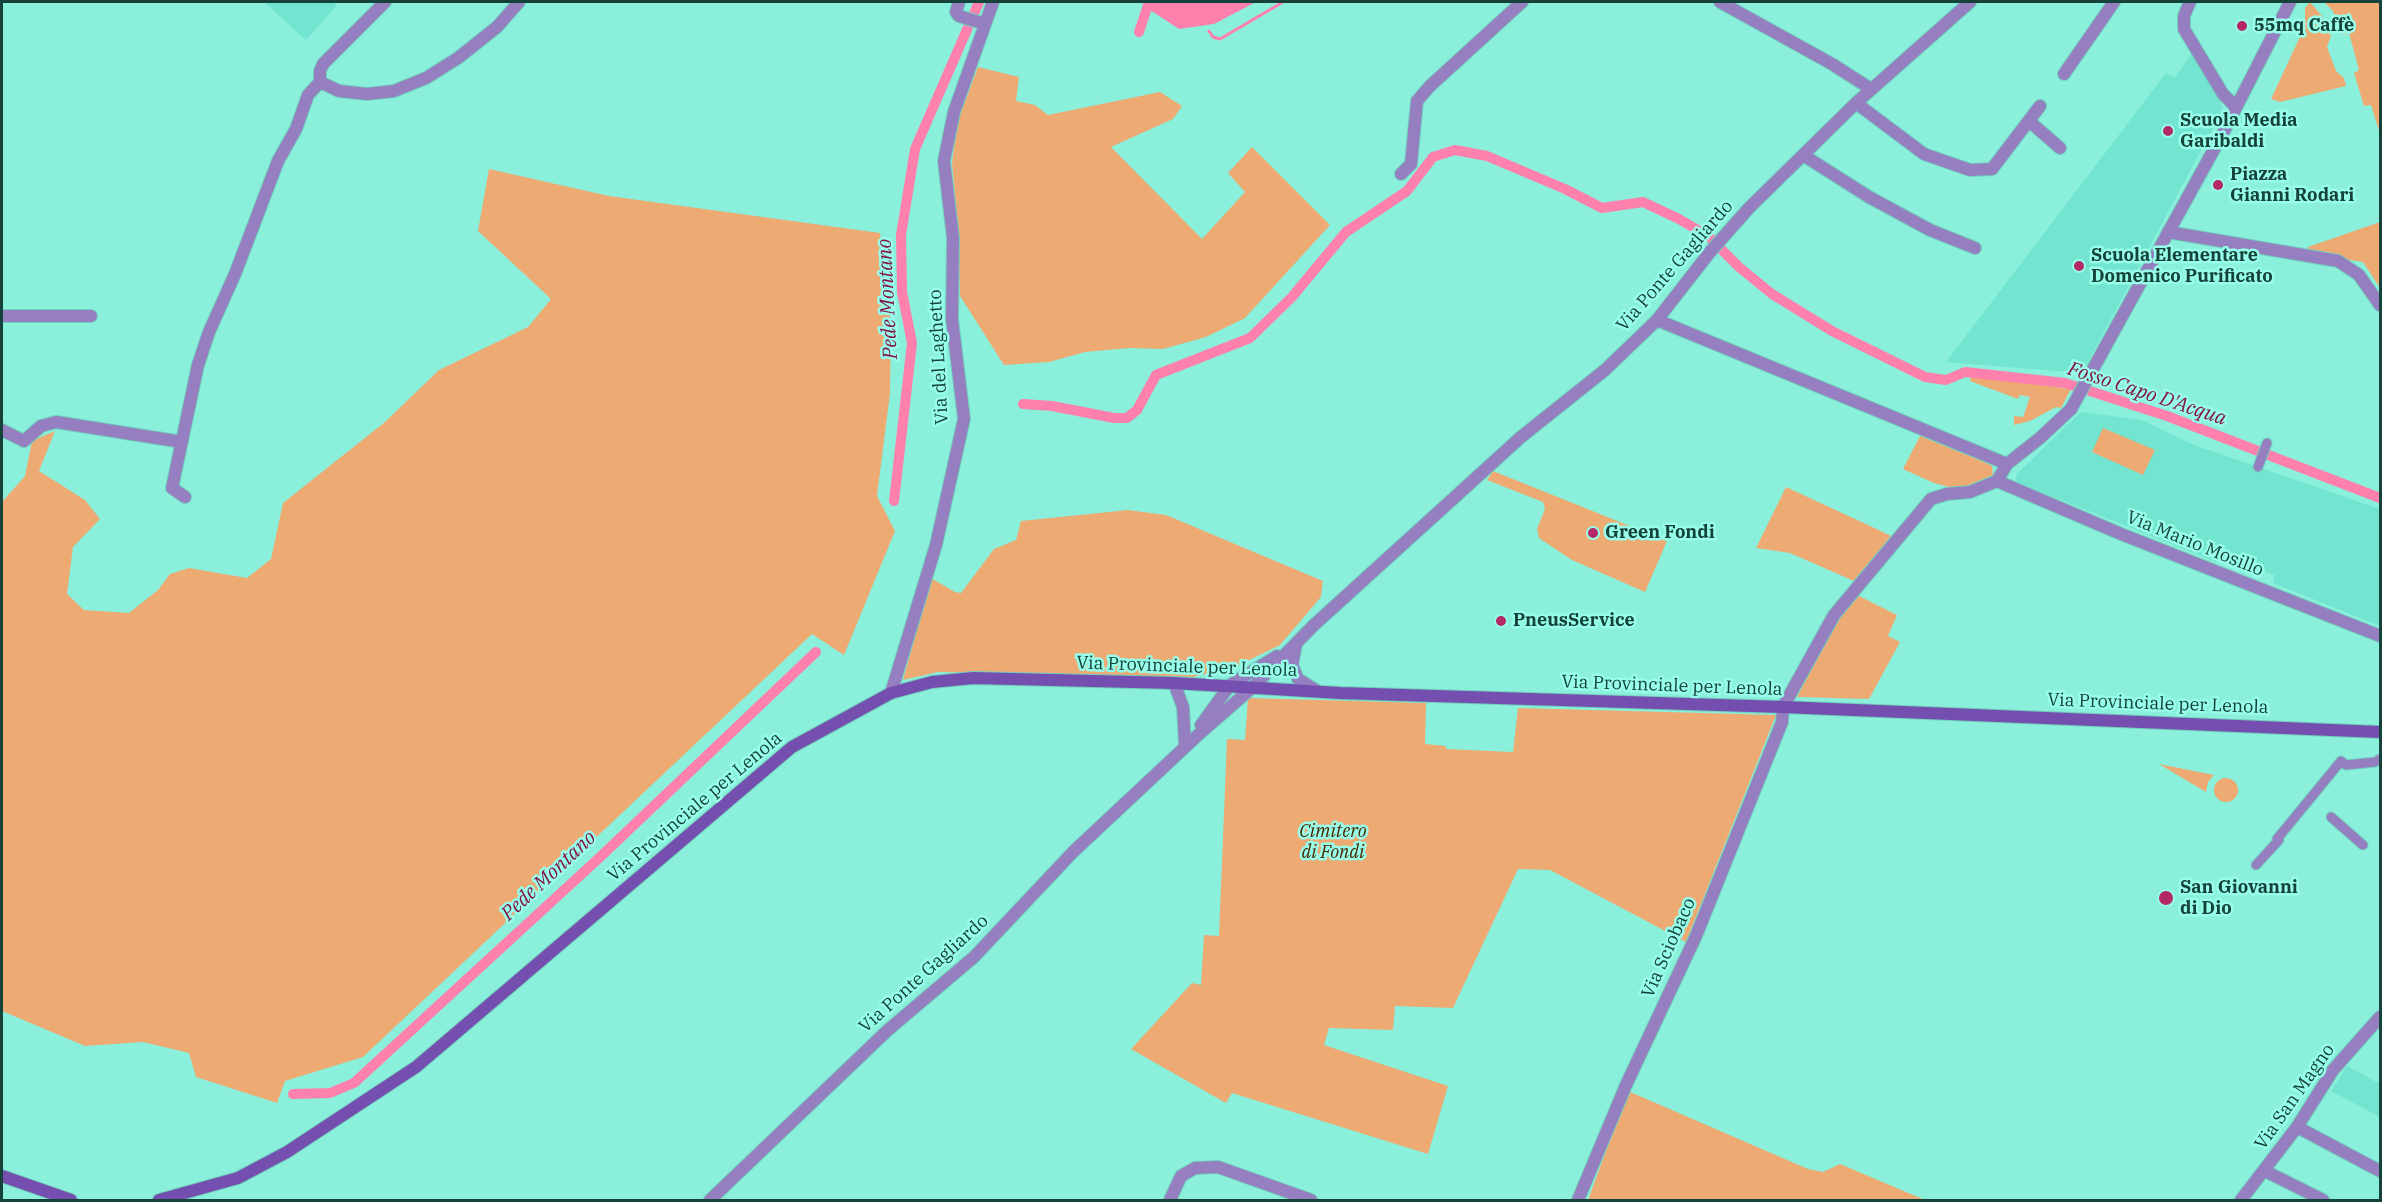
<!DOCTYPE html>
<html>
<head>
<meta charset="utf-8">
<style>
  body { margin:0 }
  #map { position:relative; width:2382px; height:1202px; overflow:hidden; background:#8af0dc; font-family:"IBM Plex Serif",serif }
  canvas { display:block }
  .frame { position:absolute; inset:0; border:3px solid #15423a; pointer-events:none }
</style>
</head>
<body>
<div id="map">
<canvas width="2382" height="1202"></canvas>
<div class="frame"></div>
</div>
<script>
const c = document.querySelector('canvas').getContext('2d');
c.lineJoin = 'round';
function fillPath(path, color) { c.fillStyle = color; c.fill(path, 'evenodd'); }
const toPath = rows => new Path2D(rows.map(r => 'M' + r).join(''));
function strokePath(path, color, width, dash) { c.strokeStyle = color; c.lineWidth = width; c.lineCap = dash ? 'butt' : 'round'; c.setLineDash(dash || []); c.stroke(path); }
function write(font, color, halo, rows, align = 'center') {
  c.font = font + ' "IBM Plex Serif",serif'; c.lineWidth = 5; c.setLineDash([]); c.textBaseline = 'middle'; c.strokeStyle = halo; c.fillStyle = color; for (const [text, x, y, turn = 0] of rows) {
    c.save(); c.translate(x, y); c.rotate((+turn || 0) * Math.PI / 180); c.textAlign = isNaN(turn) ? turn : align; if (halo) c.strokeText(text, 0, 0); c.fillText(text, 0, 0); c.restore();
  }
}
const built = toPath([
  [264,2,333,2,337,5,306,40],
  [2191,54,2220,98,2222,107,2220,115,2082,373,1946,362,2166,73,2175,78],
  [2081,412,2142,420,2194,445,2380,509,2380,626,2273,583,2274,575,2218,554,2216,562,2019,483,2016,480,2017,474],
  [2347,1066,2380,1084,2380,1117,2331,1091]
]);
const green = toPath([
  [2310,2,2322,16,2331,36,2327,47,2336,71,2344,78,2346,86,2280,102,2271,99,2305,26,2305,8],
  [2324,2,2380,2,2380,134,2371,105,2364,106,2354,73,2359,70,2349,33,2341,34,2333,11],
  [978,67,1019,77,1016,101,1035,105,1048,115,1160,92,1182,106,1173,119,1111,147,1202,239,1245,192,1228,173,1252,147,1330,225,1245,318,1206,337,1163,349,1129,348,1085,352,1049,362,1004,365,960,296,957,217,952,163,957,122],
  [489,169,609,196,880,233,891,326,890,393,877,496,895,531,844,655,812,634,363,1057,285,1081,277,1103,196,1077,189,1053,143,1042,85,1046,2,1011,2,502,25,476,32,441,55,431,39,471,85,500,100,519,73,547,67,594,84,610,129,613,158,590,170,574,189,568,247,578,271,559,283,503,385,422,439,370,528,327,551,299,478,231],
  [2380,222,2380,288,2363,262,2310,254,2308,247],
  [1971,376,2071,389,2061,408,2056,407,2030,421,2014,425,2014,416,2023,417,2030,397,2020,395,2018,399,1970,381],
  [2103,428,2155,450,2143,475,2092,452],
  [1920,436,1982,461,1992,466,1993,475,1964,487,1949,487,1934,483,1903,469],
  [1493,471,1667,541,1645,592,1572,560,1539,538,1537,529,1545,509,1543,502,1487,480],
  [1786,487,1868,525,1891,536,1854,581,1790,553,1756,548],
  [1128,510,1166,515,1323,581,1321,597,1280,645,1237,666,1193,677,938,672,903,680,931,578,955,592,961,593,994,549,1016,540,1021,521],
  [1859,596,1897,615,1888,636,1900,642,1869,699,1797,697,1838,618],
  [1248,698,1426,703,1425,744,1446,746,1446,749,1513,752,1518,708,1776,715,1686,942,1550,870,1518,869,1453,1008,1395,1006,1393,1030,1329,1028,1324,1045,1448,1086,1428,1154,1232,1093,1226,1103,1131,1049,1192,983,1201,985,1204,935,1219,936,1227,739,1245,740],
  [2159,764,2214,775,2208,782,2206,792],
  '2214 790a12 12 0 1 1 24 0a12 12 0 1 1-24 0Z',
  [1628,1091,1808,1169,1823,1172,1840,1164,1925,1200,1588,1200]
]);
const water = toPath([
  [1141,2,1256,2,1214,24,1179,29,1147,8]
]);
const stream = toPath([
  [1209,31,1213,37,1220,39,1283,2]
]);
const canal = toPath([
  [1139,32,1147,8],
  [1023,404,1052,406,1114,418,1127,418,1137,410,1156,375,1250,338,1292,297,1346,232,1407,191,1433,157,1455,150,1487,156,1565,189,1602,208,1643,202,1679,219,1708,236,1739,267,1772,294,1832,331,1925,377,1946,380,1965,372,2065,383,2167,416,2380,498],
  [894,501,912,343,902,292,901,235,915,149,979,2],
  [293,1094,330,1093,354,1083,598,859,816,652]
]);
const pedestrian = toPath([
  [2258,467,2267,443],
  [2331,817,2363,845],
  [2277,839,2341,761,2346,765,2375,762,2380,759],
  [2256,865,2279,840]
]);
const minor = toPath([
  [385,2,323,64,320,71,320,82,339,91,367,94,394,91,426,78,458,58,497,27,519,2],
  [959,2,956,12,959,16,985,24],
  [1720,2,1832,64,1871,89],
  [2190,2,2184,16,2184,29,2223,94,2235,106],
  [2064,74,2114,2],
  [1856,103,1924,154,1970,170,1992,169,2040,106],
  [2029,121,2060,148],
  [1803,155,1869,197,1930,230,1975,248],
  [1401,174,1411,164,1417,101,1430,86,1522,2],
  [2168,232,2338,261,2359,275,2380,305],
  [2,316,91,316],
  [1657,320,2007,464],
  [2,430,24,441,41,426,56,422,182,442],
  [1997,481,2121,534,2380,636],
  [185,497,172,488,198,365,209,332,235,274,278,161,296,129,308,95,320,82],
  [1296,645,1292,665,1298,679,1317,691],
  [1174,683,1183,707,1185,746],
  [891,693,936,545,964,419,952,319,953,238,944,161,954,112,993,2],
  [1201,725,1230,685,1277,656],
  [2297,1127,2380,1171],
  [2265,1171,2323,1200],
  [710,1200,888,1030,974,957,1073,852,1198,735,1254,686,1314,625,1521,437,1605,370,1657,320,1710,252,1749,208,1856,103,1970,2],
  [1170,1200,1181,1176,1195,1168,1218,1167,1311,1200],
  [1578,1200,1626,1085,1696,936,1782,722,1783,707,1834,615,1931,499,1947,494,1970,492,1997,481,2007,464,2040,438,2071,409,2223,133,2290,2],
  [2241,1200,2297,1127,2333,1070,2380,1017]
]);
const secondary = toPath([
  [2,1176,71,1200],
  [159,1200,238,1178,287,1152,416,1067,792,747,891,693,932,682,973,678,1174,683,1340,693,1783,707,2380,732]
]);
const markers = [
  [2242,26,6,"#b32865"],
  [2168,131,6,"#b32865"],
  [2218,185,6,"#b32865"],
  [2079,266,6,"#b32865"],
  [1593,533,6,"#b32865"],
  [1501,621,6,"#b32865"],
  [2166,898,8,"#b32865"]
];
const poiNames = [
  ["55mq Caffè",2254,26],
  ["Scuola Media",2180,121],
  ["Garibaldi",2180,142],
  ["Piazza",2230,175],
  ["Gianni Rodari",2230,196],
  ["Scuola Elementare",2091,256],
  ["Domenico Purificato",2091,277],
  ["Green Fondi",1605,533],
  ["PneusService",1513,621],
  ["San Giovanni",2180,888],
  ["di Dio",2180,909]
];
const streetNames = [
  ["Via Ponte Gagliardo",1675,266,-49],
  ["Via del Laghetto",939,357,-93],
  ["Via Mario Mosillo",2195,544,22],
  ["Via Provinciale per Lenola",1187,667,2],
  ["Via Provinciale per Lenola",1672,686,2],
  ["Via Provinciale per Lenola",2158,704,2],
  ["Via Provinciale per Lenola",695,807,-40],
  ["Via Sciobaco",1669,948,-66],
  ["Via Ponte Gagliardo",924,974,-42],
  ["Via San Magno",2295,1097,-55]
];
const parkNames = [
  ["Cimitero",1333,832],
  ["di Fondi",1333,853]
];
const waterNames = [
  ["Pede Montano",888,299,-93],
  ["Fosso Capo D'Acqua",2147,394,18],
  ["Pede Montano",549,876,-43]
];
fillPath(built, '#73e4cf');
fillPath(green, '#edaa73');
fillPath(water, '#fe80ac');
strokePath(stream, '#fe80ac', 3);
strokePath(canal, '#fe80ac', 10);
strokePath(pedestrian, '#73cdbc', 11);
strokePath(minor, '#73cdbc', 14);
strokePath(secondary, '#73cdbc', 14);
strokePath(pedestrian, '#957fc0', 9);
strokePath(minor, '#957fc0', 12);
strokePath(secondary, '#754faf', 12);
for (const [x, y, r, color] of markers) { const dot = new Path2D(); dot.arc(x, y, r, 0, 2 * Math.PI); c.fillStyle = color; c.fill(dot); strokePath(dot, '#97fee9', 2); }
write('bold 18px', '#15423a', '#97fee9', poiNames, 'left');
write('18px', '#15423a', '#97fee9', streetNames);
write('italic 18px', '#4b2500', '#97fee9', parkNames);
write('italic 20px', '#841347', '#97fee9', waterNames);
</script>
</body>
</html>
